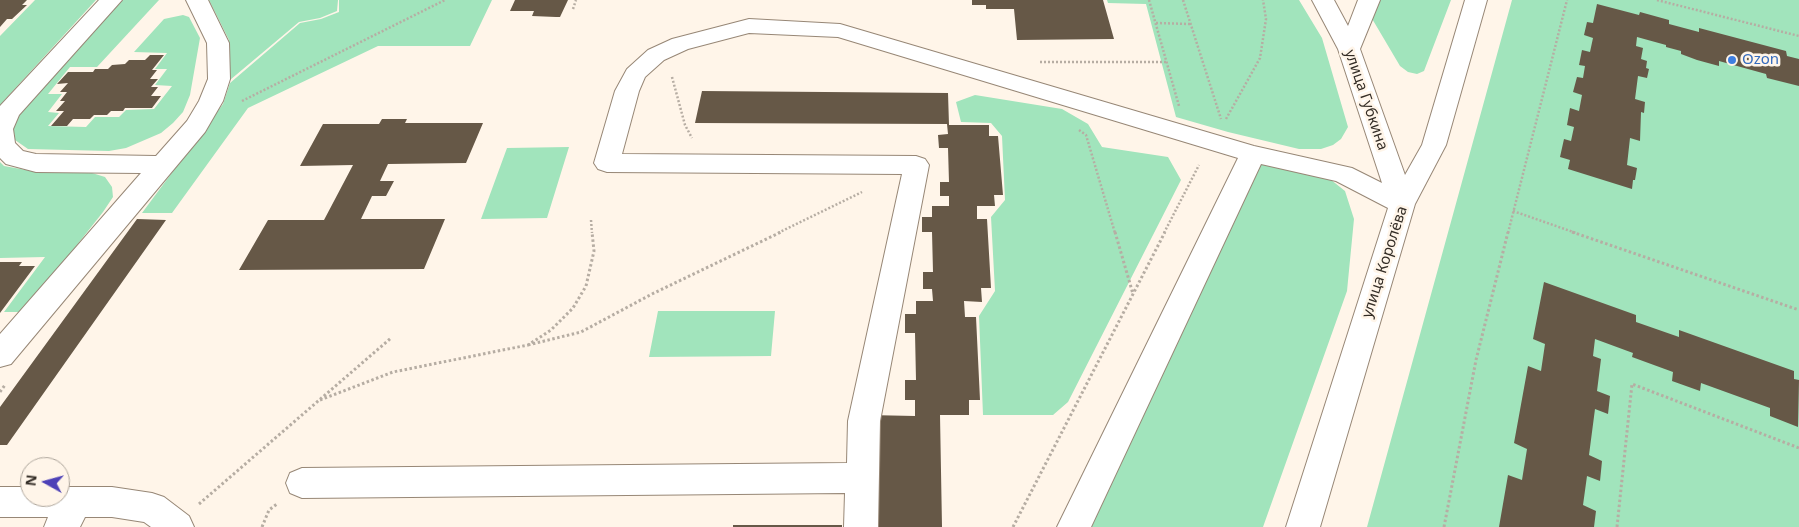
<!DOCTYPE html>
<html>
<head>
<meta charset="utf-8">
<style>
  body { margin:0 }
  #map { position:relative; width:1799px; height:527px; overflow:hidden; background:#fff5e9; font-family:"Noto Sans",sans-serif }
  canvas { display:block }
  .north { position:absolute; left:20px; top:457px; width:50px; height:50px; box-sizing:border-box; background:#fff5e9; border:1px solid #ada59b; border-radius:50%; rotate:277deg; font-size:14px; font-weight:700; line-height:20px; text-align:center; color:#332c25 }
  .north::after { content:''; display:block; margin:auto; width:18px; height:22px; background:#4d41b7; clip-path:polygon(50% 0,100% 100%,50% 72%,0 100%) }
</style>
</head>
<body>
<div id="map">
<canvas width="1799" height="527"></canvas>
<div class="north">N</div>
</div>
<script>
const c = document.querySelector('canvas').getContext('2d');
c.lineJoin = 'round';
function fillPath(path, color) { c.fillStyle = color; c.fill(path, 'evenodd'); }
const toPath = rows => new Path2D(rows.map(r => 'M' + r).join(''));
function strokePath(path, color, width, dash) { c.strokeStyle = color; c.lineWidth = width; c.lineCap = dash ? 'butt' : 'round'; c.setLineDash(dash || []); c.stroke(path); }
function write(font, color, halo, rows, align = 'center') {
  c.font = font + ' "Noto Sans",sans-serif'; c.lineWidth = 5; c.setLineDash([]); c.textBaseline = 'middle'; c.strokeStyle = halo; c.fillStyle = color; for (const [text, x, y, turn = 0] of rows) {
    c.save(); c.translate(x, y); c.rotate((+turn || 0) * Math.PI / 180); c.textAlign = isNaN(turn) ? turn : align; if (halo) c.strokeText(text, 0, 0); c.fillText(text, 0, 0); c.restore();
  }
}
const green = toPath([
  [35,0,96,0,0,105,0,36],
  [123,0,159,0,97,67,70,67,48,94,62,94,48,112,59,113,48,126,86,127,95,117,119,117,126,110,154,109,172,86,155,85,167,69,155,69,167,53,134,52,164,19,183,15,189,17,200,38,190,95,183,112,173,123,161,133,126,148,109,151,28,149,15,140,13,126,19,110],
  [209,0,338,0,337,11,320,18,299,22,230,80,229,40],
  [339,0,492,0,470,46,378,46,248,108,172,213,142,213,223,104,230,83,300,23,321,19,339,12],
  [1107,0,1299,0,1322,38,1348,127,1341,139,1333,145,1321,149,1299,149,1228,132,1176,117,1146,4,1108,3],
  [1361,0,1451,0,1424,71,1417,74,1408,72,1400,66],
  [1512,0,1799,0,1799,527,1367,527],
  [975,95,1062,109,1088,124,1102,147,1168,157,1181,180,1068,402,1053,415,983,415,979,316,995,291,991,217,1005,200,1002,136,991,123,961,122,956,102],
  [569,147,547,218,481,219,507,148],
  [1257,160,1330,179,1345,191,1354,219,1347,291,1263,527,1082,527],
  [0,162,4,166,32,171,92,173,105,177,112,187,113,197,103,212,24,312,4,312,45,257,0,258],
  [658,311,775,311,771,356,649,357]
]);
const building = toPath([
  [0,0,27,0,22,5,27,5,12,19,7,19,0,27],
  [515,0,568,0,560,17,556,17,532,16,534,11,510,11],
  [972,0,1103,0,1114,39,1017,40,1014,9,986,9,986,5,972,5],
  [1597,4,1639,15,1640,12,1669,20,1669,24,1699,32,1699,28,1786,51,1787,56,1799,59,1799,86,1767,78,1766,74,1719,61,1719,66,1697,60,1681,54,1681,51,1666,47,1666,45,1637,37,1636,46,1643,48,1641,59,1647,61,1646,68,1649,69,1647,78,1638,76,1635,99,1645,102,1644,113,1641,112,1640,141,1630,138,1627,165,1637,168,1635,180,1633,180,1632,189,1568,169,1570,160,1560,157,1564,139,1571,141,1574,127,1567,125,1570,108,1579,111,1582,95,1573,92,1577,77,1583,78,1585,66,1579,65,1582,50,1590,52,1593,38,1584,35,1587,22,1593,23],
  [150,55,164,55,152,70,157,70,150,79,158,79,151,87,158,87,151,96,161,96,152,108,125,108,123,111,111,111,107,115,94,115,90,119,73,119,67,126,51,126,64,111,56,111,65,101,60,101,67,92,60,92,68,83,57,84,68,72,93,72,95,69,108,69,112,65,125,64,129,60,145,60],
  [702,91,948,93,949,125,989,125,989,136,998,136,1003,195,994,195,995,206,977,206,977,219,987,219,991,288,981,288,982,302,964,301,965,317,976,317,980,400,969,400,969,415,940,415,942,527,865,527,868,415,915,416,915,400,905,400,905,380,916,380,915,333,905,333,905,314,916,314,916,301,933,301,932,289,923,289,923,272,933,272,932,232,922,232,922,217,932,217,932,206,949,206,949,196,940,196,940,182,949,182,948,148,939,148,938,135,948,134,947,124,695,123],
  [382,119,407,119,405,123,483,123,466,163,388,164,380,181,394,181,386,196,372,196,361,219,445,219,424,269,239,270,268,220,324,220,353,165,300,166,323,124,379,124],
  [137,219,166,220,7,445,0,445,0,407],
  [0,262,22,262,19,266,35,266,0,313],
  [1544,282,1636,315,1636,322,1679,337,1679,330,1794,371,1794,379,1799,380,1798,427,1770,416,1770,408,1701,383,1700,391,1672,381,1673,372,1632,357,1633,353,1595,339,1593,356,1601,359,1597,391,1610,396,1608,414,1595,409,1589,455,1602,461,1600,481,1587,476,1583,505,1596,511,1594,527,1499,527,1508,475,1522,480,1527,449,1514,443,1528,366,1541,371,1545,344,1533,339],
  [733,525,842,525,842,527,733,527]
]);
const pathFar1 = toPath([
  [1149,0,1179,106],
  [1183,0,1221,119],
  [1657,0,1799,36],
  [573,9,576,0],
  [1156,23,1190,24],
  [1040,62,1167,62],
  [672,77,685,125,692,138],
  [242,101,445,0],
  [1226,119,1260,58,1266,19,1263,0],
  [1079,130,1086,135,1115,233],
  [1513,211,1576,233],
  [591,220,592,233],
  [778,233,862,192],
  [1164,233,1199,165],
  [1508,233,1567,0]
]);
const path = toPath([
  [1115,232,1133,294],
  [1572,232,1799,310],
  [528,345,581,332,652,294,781,232],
  [0,392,5,385],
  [320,400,393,372,528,345,551,330,573,308,586,286,594,251,592,232],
  [199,504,391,338],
  [262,527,269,510,277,504],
  [1013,527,1165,232],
  [1444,527,1476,360,1508,232],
  [1617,527,1632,384,1799,448]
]);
const minor = toPath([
  [99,0,122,0,19,115,13,129,15,143,23,151,36,154,156,156,187,121,199,101,208,79,207,43,186,0,208,0,229,43,230,79,223,101,205,132,11,364,0,367,0,334,141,173,36,172,6,164,0,158,0,106,99,0],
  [1312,0,1334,0,1348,26,1358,0,1380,0,1360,49,1405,175,1422,145,1465,0,1487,0,1446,145,1415,204,1320,527,1286,527,1388,208,1336,181,1261,164,1091,527,1057,527,1238,158,838,37,749,33,688,49,664,60,645,77,639,91,622,154,916,156,925,159,929,165,880,421,878,527,844,527,845,493,302,498,290,493,286,483,290,473,302,468,847,463,848,421,902,174,607,172,598,169,594,163,615,91,627,69,648,50,672,39,749,19,840,24,1254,146,1352,168,1382,183,1338,49,1312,0],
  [0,487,30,487,30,497,60,497,60,487,112,487,152,493,164,497,189,516,194,527,151,527,144,522,112,517,85,517,80,527,44,527,48,517,0,517,0,487]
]);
const markers = [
  [1732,60,5,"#3f7fe0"]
];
const shopNames = [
  ["Ozon",1742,60]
];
const streetNames = [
  ["улица Губкина",1366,100,71],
  ["улица Королёва",1385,262,-72]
];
fillPath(green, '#a1e4bc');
fillPath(building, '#665847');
strokePath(minor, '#978776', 2);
strokePath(pathFar1, '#b6ada3', 2.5, [2, 2]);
strokePath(path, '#b6ada3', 3, [2.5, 2.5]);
fillPath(minor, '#fff');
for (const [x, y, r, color] of markers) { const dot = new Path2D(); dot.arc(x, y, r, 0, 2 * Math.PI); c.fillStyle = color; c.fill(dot); strokePath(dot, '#fff5e9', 2); }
write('15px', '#366cbe', '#fff5e9', shopNames, 'left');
write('15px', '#332c25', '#fff5e9', streetNames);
</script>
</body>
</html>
